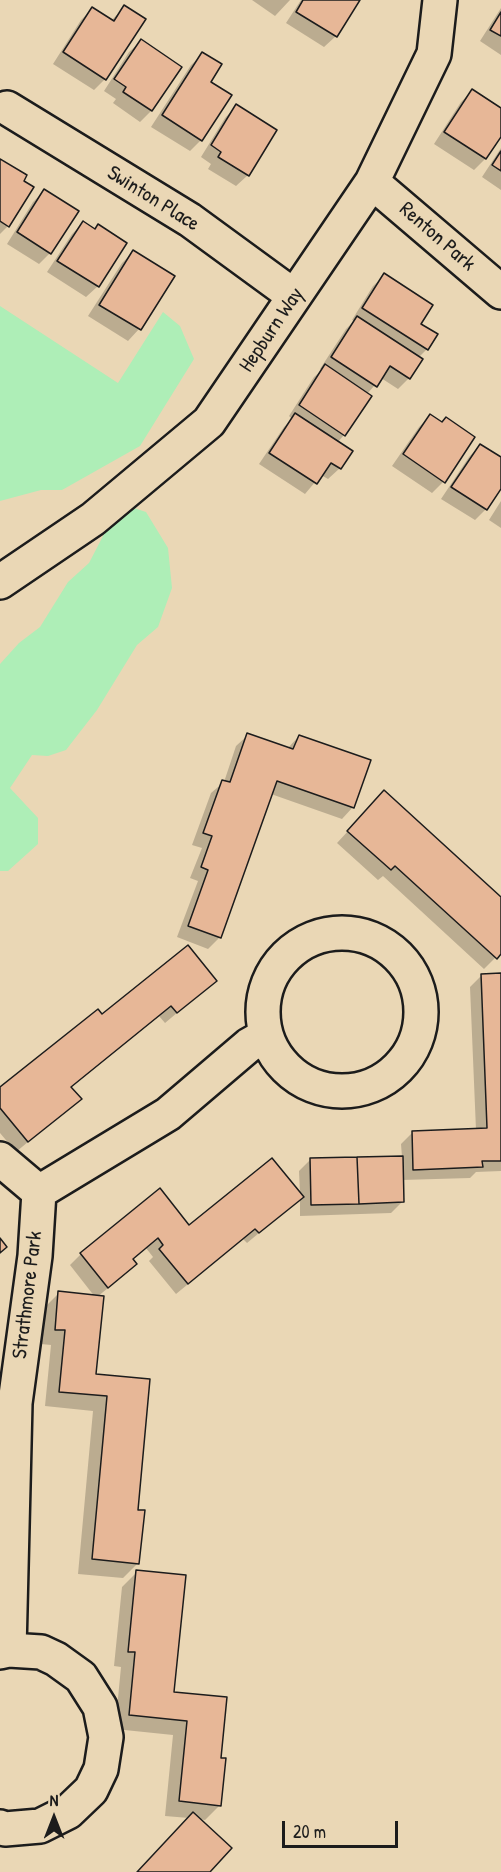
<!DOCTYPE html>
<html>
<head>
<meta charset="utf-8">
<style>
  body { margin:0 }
  #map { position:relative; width:501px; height:1872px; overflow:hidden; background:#ead7b5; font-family:"Patrick Hand",sans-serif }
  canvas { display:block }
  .north { position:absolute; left:24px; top:1788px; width:60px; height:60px; -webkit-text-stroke:4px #ead7b5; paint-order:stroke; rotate:0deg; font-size:16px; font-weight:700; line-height:24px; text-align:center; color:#1c1c1c }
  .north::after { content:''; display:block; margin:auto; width:21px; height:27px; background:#1c1c1c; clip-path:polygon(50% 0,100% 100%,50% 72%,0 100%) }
  .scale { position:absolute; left:282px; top:1821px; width:116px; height:27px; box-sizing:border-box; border:3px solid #1c1c1c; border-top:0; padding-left:8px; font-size:18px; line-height:21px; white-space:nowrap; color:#1c1c1c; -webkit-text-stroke:4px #ead7b5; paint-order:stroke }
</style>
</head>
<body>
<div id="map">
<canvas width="501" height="1872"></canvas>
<div class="north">N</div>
<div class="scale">20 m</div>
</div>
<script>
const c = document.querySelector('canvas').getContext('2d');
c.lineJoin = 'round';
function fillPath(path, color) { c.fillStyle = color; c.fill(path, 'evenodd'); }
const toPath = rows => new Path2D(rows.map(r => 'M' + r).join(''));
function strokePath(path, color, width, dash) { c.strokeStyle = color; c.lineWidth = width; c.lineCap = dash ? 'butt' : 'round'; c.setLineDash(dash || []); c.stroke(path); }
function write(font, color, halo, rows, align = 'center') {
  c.font = font + ' "Patrick Hand",sans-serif'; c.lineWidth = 4.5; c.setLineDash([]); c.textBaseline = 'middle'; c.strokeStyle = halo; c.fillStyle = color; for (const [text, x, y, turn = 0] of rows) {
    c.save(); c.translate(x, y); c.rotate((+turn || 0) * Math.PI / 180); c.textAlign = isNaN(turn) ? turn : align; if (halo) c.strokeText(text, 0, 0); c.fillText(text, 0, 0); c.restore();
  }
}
const green = toPath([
  [0,306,118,383,163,312,180,326,194,359,140,446,62,490,41,490,0,501],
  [128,506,146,512,168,548,172,588,158,627,137,645,97,710,66,750,48,756,32,755,10,788,38,818,38,844,8,871,0,871,0,664,19,643,40,627,68,582,89,563,117,509]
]);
const shadow = toPath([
  [252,0,290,0,275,16],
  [301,0,358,0,336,36,324,47,286,23],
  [124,7,105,79,94,90,53,64,81,20,92,9,111,21],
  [501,8,501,55,480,41],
  [141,41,180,67,151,111,140,122,113,103,116,99,104,91,129,52],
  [203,54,201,140,190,151,151,127,191,65],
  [472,91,501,110,501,134,485,159,474,170,434,144,461,102],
  [236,106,275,131,248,175,236,186,208,169,211,164,201,157,225,118],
  [501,148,501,190,482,177],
  [0,161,8,226,0,234],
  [44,191,50,253,39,264,7,244,33,202],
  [83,223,98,286,86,297,47,272,72,234],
  [133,252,172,276,139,329,128,341,88,316,122,263],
  [385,275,419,324,436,335,427,349,418,358,409,378,398,389,381,378,367,394,344,435,337,443,351,452,340,468,328,479,321,475,305,494,259,464,284,427,292,419,289,416,314,377,322,370,320,369,346,329,354,321,352,320,373,286],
  [430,416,443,482,432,493,392,466,419,427],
  [480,445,501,459,501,486,486,509,475,520,441,499,469,457],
  [501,501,501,528,489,520],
  [248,735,288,748,299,736,353,807,342,819,271,794,220,937,208,949,177,937,198,881,190,878,202,848,192,845,211,793,224,782,236,746],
  [373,804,501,899,501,952,484,969,383,876,378,880,337,843],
  [501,975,501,1171,476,1172,470,1178,402,1180,403,1201,391,1213,300,1216,300,1199,247,1243,243,1239,176,1294,149,1261,153,1257,146,1248,132,1260,124,1275,97,1297,94,1375,149,1380,136,1511,138,1563,123,1578,78,1574,93,1411,45,1406,51,1345,41,1344,44,1308,59,1293,95,1297,70,1265,81,1254,189,1227,300,1194,299,1171,310,1160,402,1157,401,1144,412,1133,476,1130,470,987,481,976],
  [215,981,165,1023,159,1016,70,1088,79,1099,16,1152,0,1133,0,1089,102,1016],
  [137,1572,173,1693,220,1759,220,1805,205,1820,199,1819,208,1872,138,1872,189,1818,165,1816,173,1735,115,1729,121,1667,114,1666,122,1587]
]);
const building = toPath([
  [303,0,360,0,337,37,296,12,303,0],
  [124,5,146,19,106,80,63,52,92,7,114,21,124,5],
  [501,12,501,36,490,30,501,12],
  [141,39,182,67,152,111,123,92,126,87,114,79,141,39],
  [202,52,222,64,211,82,232,95,202,141,162,115,202,52],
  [472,89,501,108,501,137,486,159,444,132,472,89],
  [236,104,277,130,249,176,218,157,221,152,211,145,236,104],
  [501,151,501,171,492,165,501,151],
  [0,159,27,175,24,181,34,187,9,227,0,221,0,159],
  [44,189,79,211,51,254,17,232,44,189],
  [83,221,95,229,98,224,127,243,99,287,57,261,83,221],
  [133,250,175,276,141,330,99,305,133,250],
  [384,273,433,305,421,324,438,334,428,350,362,308,384,273],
  [357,316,423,359,410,379,390,366,377,387,331,357,357,316],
  [325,364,372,396,345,436,299,405,325,364],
  [295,413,353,451,341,469,331,463,317,484,269,453,295,413],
  [430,414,442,422,446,417,475,437,445,483,403,454,430,414],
  [480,444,501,457,501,489,487,510,451,487,480,444],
  [247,733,293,749,299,735,371,760,354,808,277,781,221,938,188,926,208,870,201,867,212,836,203,833,222,780,230,782,247,733],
  [384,790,501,897,501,954,497,959,395,866,391,870,347,831,384,790],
  [188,945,217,981,177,1013,171,1006,71,1087,82,1099,28,1142,0,1108,0,1087,98,1009,102,1014,188,945],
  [501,973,501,1161,482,1161,483,1167,413,1170,412,1131,487,1128,481,974,501,973],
  [403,1156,404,1202,359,1204,357,1157,403,1156],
  [357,1157,359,1204,311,1205,310,1158,357,1157],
  [272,1158,304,1197,259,1233,255,1229,188,1284,159,1249,163,1245,158,1238,133,1259,137,1264,108,1288,80,1253,160,1188,189,1225,272,1158],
  [0,1238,7,1247,0,1253,0,1238],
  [58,1291,104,1296,96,1374,150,1379,138,1510,145,1510,139,1564,92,1559,107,1396,59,1392,65,1330,55,1330,58,1291],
  [136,1570,186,1575,174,1692,227,1697,221,1758,226,1758,221,1806,179,1801,187,1721,129,1715,135,1652,128,1652,136,1570],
  [193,1812,232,1848,210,1872,137,1872,193,1812]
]);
const minor = toPath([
  [7,108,190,220,294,296],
  [372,182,501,292],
  [0,582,93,519,209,422,372,182,434,54,440,0],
  '263 1012a79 79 0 1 1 158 0a79 79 0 1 1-158 0Z',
  [0,1159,39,1192,35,1256,15,1403,9,1650],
  [39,1192,168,1114,249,1045,265,1036],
  [0,1652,9,1650,41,1652,56,1659,81,1677,100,1707,106,1737,101,1769,91,1790,68,1812,40,1826,5,1829,0,1827]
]);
const streetNames = [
  ["Swinton Place",153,199,32],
  ["Renton Park",437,237,41],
  ["Hepburn Way",272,330,-56],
  ["Strathmore Park",28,1295,-83]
];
fillPath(green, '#aeeeb7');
fillPath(shadow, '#0003');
fillPath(building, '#e7b797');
strokePath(building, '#1c1c1c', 1.5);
strokePath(minor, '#1c1c1c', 38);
strokePath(minor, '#ead7b5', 33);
write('21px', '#1c1c1c', '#ead7b5', streetNames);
</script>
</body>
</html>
